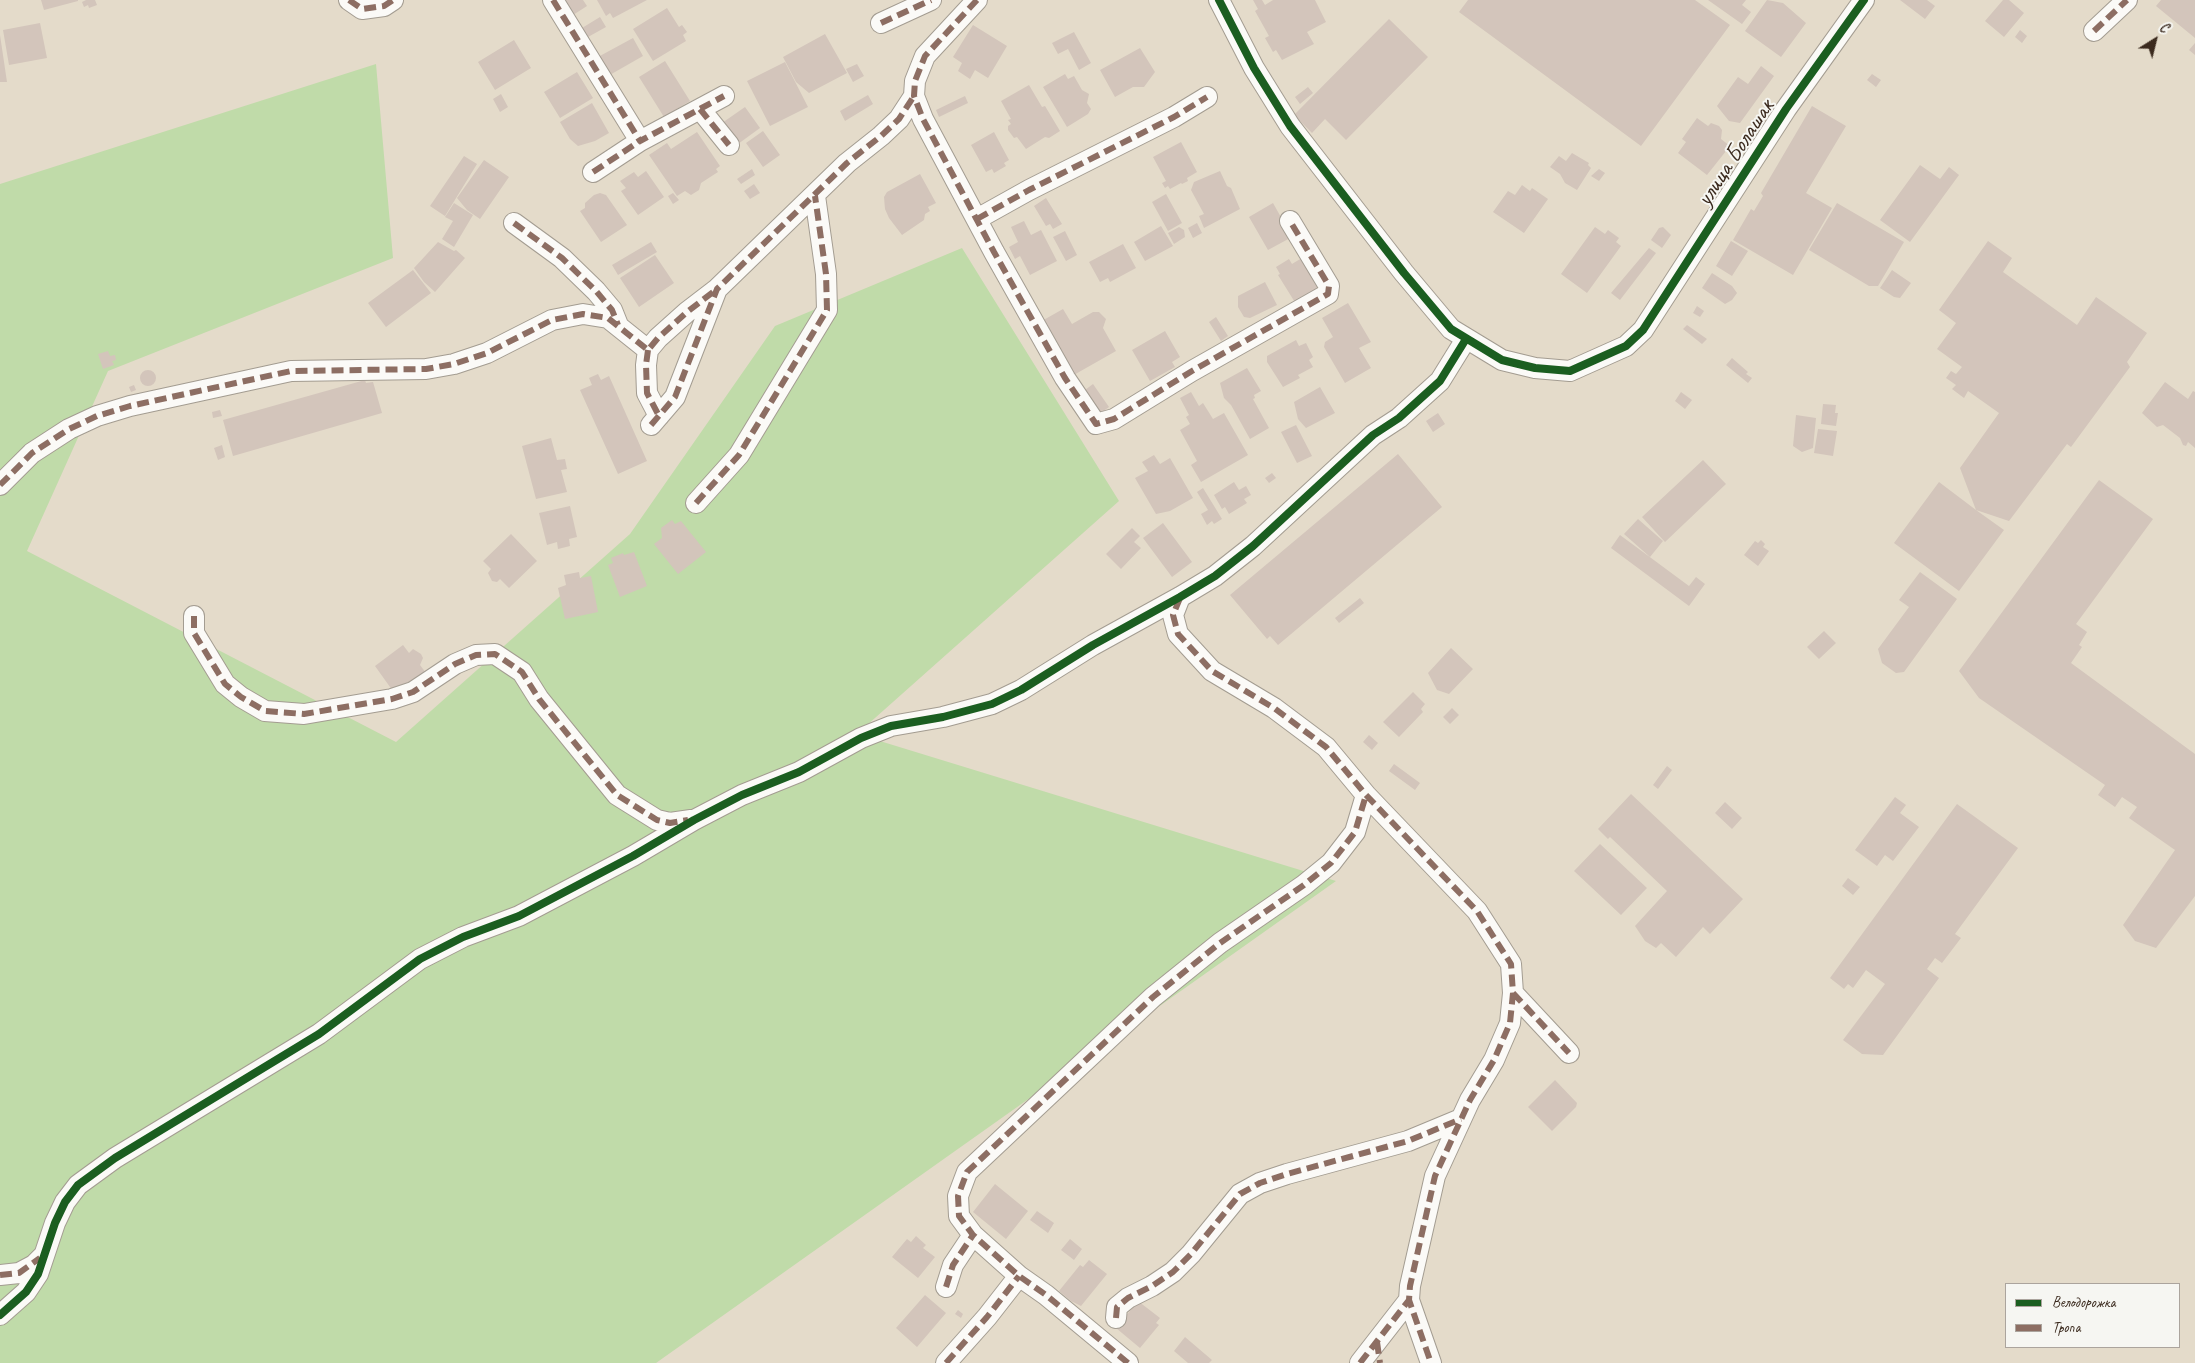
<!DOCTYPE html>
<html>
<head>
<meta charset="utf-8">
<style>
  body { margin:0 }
  #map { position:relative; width:2195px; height:1363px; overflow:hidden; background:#e4dbca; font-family:Caveat,sans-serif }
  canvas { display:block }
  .legend { position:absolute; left:2005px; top:1283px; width:175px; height:65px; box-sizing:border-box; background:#f6f6f2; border:1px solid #aba49d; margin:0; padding:6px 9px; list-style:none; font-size:15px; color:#3b2a1e }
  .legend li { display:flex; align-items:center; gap:10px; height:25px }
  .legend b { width:25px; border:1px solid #aba49d }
  .north { position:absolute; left:2130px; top:15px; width:50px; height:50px; -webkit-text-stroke:4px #f6f6f2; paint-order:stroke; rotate:36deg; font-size:14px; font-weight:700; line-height:20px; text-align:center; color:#3b2a1e }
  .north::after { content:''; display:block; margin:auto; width:18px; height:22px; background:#3b2a1e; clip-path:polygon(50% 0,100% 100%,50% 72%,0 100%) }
</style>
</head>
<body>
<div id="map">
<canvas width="2195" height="1363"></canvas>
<ul class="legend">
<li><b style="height:6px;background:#1b5e20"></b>Велодорожка</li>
<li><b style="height:6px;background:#8d6e63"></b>Тропа</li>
</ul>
<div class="north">С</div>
</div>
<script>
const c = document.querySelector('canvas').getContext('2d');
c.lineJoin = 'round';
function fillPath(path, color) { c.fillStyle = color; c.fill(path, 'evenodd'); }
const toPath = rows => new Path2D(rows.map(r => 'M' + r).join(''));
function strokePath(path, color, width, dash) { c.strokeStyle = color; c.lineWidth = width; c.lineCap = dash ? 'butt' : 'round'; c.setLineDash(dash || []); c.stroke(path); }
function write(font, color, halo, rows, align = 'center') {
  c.font = font + ' Caveat,sans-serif'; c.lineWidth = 4; c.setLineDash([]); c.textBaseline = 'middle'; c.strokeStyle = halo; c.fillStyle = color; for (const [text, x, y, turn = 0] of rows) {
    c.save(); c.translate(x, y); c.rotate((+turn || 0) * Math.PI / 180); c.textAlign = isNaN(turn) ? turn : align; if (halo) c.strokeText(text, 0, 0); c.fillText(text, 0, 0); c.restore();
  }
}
const green = toPath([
  [376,64,393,258,108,371,27,551,396,742,630,534,775,326,962,248,1119,501,857,734,1336,881,656,1363,0,1363,0,184]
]);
const building = toPath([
  [41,0,78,0,78,1,44,10],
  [86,0,95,0,97,5,89,8,88,5,84,7,82,2],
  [564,0,583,0,587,6,573,15],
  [597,0,647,0,613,18,610,13,606,16],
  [1253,0,1262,0,1265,5,1273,0,1315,0,1326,22,1307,32,1314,44,1282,60,1276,50,1273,52,1265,38,1269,36,1255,11,1258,9],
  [1468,0,1695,0,1730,25,1641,146,1459,12],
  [1708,0,1746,0,1742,5,1751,12,1742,24],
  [1767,0,1783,3,1806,23,1781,57,1745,31],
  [1900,0,1927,0,1935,6,1925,19],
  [2003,0,2009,0,2024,13,2004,37,1985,21],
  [2161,0,2195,0,2195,38,2156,6],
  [667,8,679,27,682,25,687,32,683,35,686,41,653,61,633,29],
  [600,17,606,27,588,37,582,28],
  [1389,19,1428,57,1346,140,1325,119,1312,133,1294,115],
  [40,23,47,58,9,65,3,30],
  [973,25,1007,46,988,78,975,70,970,79,958,71,962,63,953,57],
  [2020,30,2027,36,2022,43,2015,37],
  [1074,32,1091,63,1079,70,1068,49,1058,54,1052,43],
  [825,34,847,73,809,93,796,82,783,57],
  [0,35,7,82,0,82],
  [633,38,643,56,608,76,598,57],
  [514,40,531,68,495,90,478,62],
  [2195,43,2195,55,2189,50],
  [1140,48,1155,72,1144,87,1133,87,1115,97,1100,70],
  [665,61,690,101,664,117,639,77],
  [785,62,808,107,770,126,747,81],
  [857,64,864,76,853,82,846,69],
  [1761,66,1774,76,1740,123,1729,121,1717,106,1738,77,1748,84],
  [577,72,593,98,560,118,544,92],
  [1065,74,1068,79,1074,76,1082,90,1089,94,1087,103,1091,109,1088,114,1067,127,1043,87],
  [1872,74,1881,80,1876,87,1867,80],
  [1029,85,1042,107,1045,106,1060,131,1049,138,1045,137,1026,149,1017,137,1014,138,1008,130,1008,126,1011,124,1008,120,1011,119,1001,101],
  [1308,87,1313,93,1300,104,1295,97],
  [501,94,508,107,500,112,493,99],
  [868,95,873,104,845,121,840,111],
  [965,96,968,103,939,117,936,110],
  [592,103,609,133,595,141,578,146,570,139,560,122],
  [1812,106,1846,126,1806,193,1832,208,1793,275,1733,240,1751,209,1754,211,1763,196,1761,193],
  [745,107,760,128,738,144,722,123],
  [1697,118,1708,126,1711,123,1719,126,1722,130,1721,139,1730,146,1707,175,1678,153,1686,142,1682,139],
  [763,131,780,155,763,167,746,143],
  [697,132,720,166,716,169,718,172,701,183,699,190,691,195,685,191,677,196,649,155,667,143,671,149],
  [994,132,1009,160,1004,163,1006,166,994,173,992,169,986,172,971,145],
  [1181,142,1197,172,1187,178,1188,181,1182,184,1181,183,1170,189,1168,186,1165,188,1162,183,1166,181,1153,157],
  [1572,153,1589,163,1588,165,1591,168,1577,190,1565,183,1560,174,1550,167,1559,156,1566,161],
  [464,156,477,164,445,216,430,206],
  [484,160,509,177,480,219,467,210,457,198],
  [1920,165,1940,179,1949,167,1959,175,1910,242,1880,220],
  [752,169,755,175,741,184,737,179],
  [1599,169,1605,173,1599,181,1591,176],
  [646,171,664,197,638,215,621,191,626,188,620,181,634,172,638,177],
  [1220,171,1227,186,1231,188,1240,209,1204,228,1199,216,1204,214,1191,190,1194,182],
  [920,174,936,203,928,207,930,211,925,214,924,220,902,235,889,218,885,209,884,197,887,192],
  [754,184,760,193,750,199,744,191],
  [1522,185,1530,191,1532,188,1548,199,1524,233,1493,212,1508,191,1515,195],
  [600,193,606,195,627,225,601,242,580,211,585,208,585,203,594,195],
  [673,193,679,200,673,204,668,196],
  [1166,194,1182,223,1168,231,1152,202],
  [1046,198,1062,224,1053,229,1050,224,1046,226,1034,206],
  [454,203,473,215,454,247,442,239,453,221,445,217],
  [1273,203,1292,237,1268,250,1249,217],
  [1837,203,1904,242,1878,286,1869,286,1809,250],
  [1024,221,1031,235,1041,230,1057,261,1030,275,1020,256,1015,259,1009,247,1018,242,1011,227],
  [1197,223,1202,233,1193,238,1188,228],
  [1161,226,1173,246,1145,261,1134,242],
  [1179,227,1184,230,1185,237,1174,244,1168,233],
  [1595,227,1605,234,1608,230,1619,238,1616,242,1621,246,1587,293,1561,274],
  [1663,227,1671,235,1662,248,1651,240,1659,228],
  [1065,231,1077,255,1066,261,1053,237],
  [1731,241,1748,251,1732,276,1716,266],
  [1988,241,2012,258,2003,272,2077,325,2096,297,2147,333,2127,362,2130,367,2071,447,2067,444,2009,521,1976,510,2004,530,1959,591,1894,543,1939,482,1976,510,1960,468,1999,413,1968,391,1964,398,1952,389,1956,385,1946,378,1951,371,1956,374,1962,367,1937,349,1956,323,1939,310],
  [438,242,454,251,456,250,465,258,435,292,424,282,414,268],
  [651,242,657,252,618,275,612,265],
  [1123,244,1136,268,1110,282,1108,278,1100,282,1089,262],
  [1649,248,1656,253,1620,300,1611,293],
  [655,255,674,283,639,307,620,278],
  [1305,256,1323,285,1318,288,1320,291,1296,304,1278,275,1280,274,1276,267,1289,259,1292,264],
  [413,270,431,293,386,327,368,303],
  [1892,270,1911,283,1900,298,1894,297,1880,288],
  [1712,273,1732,286,1737,293,1732,300,1725,304,1702,288],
  [1265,282,1277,305,1250,318,1244,317,1238,307,1238,296],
  [1348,303,1371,342,1359,348,1371,368,1345,383,1324,347,1325,342,1333,337,1322,318],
  [1697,306,1704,311,1700,317,1693,313],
  [1063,309,1072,324,1093,312,1099,312,1106,319,1103,328,1116,351,1072,376,1040,322],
  [1216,317,1228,336,1221,341,1209,322],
  [1687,325,1707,339,1702,344,1683,329],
  [1165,331,1180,357,1172,362,1175,367,1150,381,1132,350],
  [1296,340,1299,346,1306,343,1313,357,1309,360,1313,367,1298,375,1300,378,1283,387,1267,362,1267,356],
  [108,351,110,356,115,355,116,360,112,361,114,365,103,369,98,354],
  [1732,358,1748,372,1746,374,1752,378,1748,383,1726,365],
  [1247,368,1261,391,1254,395,1255,398,1253,399,1269,428,1250,439,1231,405,1224,398,1220,383],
  '140 378a8 8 0 1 1 16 0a8 8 0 1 1-16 0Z',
  [598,374,601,380,609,376,647,461,618,474,580,390,592,385,589,378],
  [365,380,366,383,373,382,382,413,233,456,223,420],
  [2165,382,2188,399,2193,391,2195,392,2195,448,2188,442,2186,446,2183,445,2180,438,2163,425,2157,427,2142,413],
  [1093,384,1109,407,1101,413,1085,390],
  [134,385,136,390,131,392,129,387],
  [1320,387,1335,413,1306,428,1298,419,1294,402],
  [1191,392,1199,406,1203,403,1213,419,1224,413,1248,455,1201,482,1191,465,1197,461,1180,430,1190,424,1186,417,1189,415,1180,398],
  [1681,392,1692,400,1685,409,1675,401],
  [1823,404,1836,405,1835,413,1838,413,1836,426,1821,424],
  [220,410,222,416,213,418,212,412],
  [1438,413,1445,424,1433,432,1426,421],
  [1796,415,1816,418,1813,448,1802,452,1793,446],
  [1296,425,1312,456,1297,463,1281,432],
  [1818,429,1837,431,1833,456,1814,453],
  [551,438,557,460,565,459,567,469,561,470,567,492,536,499,522,446],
  [222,445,225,457,218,460,214,448],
  [1398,454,1442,507,1278,645,1270,636,1267,639,1230,595],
  [1154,455,1160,464,1170,458,1193,498,1170,511,1156,514,1135,478,1148,471,1142,462],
  [1703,460,1726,484,1665,542,1642,517],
  [1272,473,1276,478,1269,483,1265,478],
  [2099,480,2153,519,2076,624,2087,632,2079,645,2082,647,2071,663,2195,754,2195,896,2156,948,2135,941,2123,925,2175,850,2129,818,2137,807,2122,797,2115,807,2098,795,2105,785,1979,698,1959,671],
  [1234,482,1239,490,1246,486,1251,495,1244,499,1247,503,1229,514,1225,507,1222,509,1214,495],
  [1203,488,1222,519,1214,524,1212,521,1207,525,1201,514,1208,510,1197,492],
  [570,506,577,537,569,539,570,546,558,549,557,542,547,545,539,513],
  [1638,519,1663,541,1650,557,1624,534],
  [672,520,675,524,681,521,706,552,678,574,654,544,662,538,661,528],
  [1163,523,1192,562,1172,577,1143,538],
  [1132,528,1140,536,1134,542,1141,548,1121,569,1106,554],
  [511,534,537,561,509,588,500,579,497,582,492,581,488,573,491,569,483,561],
  [1620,535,1689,586,1696,577,1705,584,1689,606,1611,548],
  [1761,540,1765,544,1763,547,1769,551,1758,566,1744,555,1755,541,1758,543],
  [634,552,647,586,620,597,608,565,613,563,611,558,623,553,624,555],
  [579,572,580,578,591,576,598,612,565,619,558,588,566,585,564,575],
  [1920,572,1957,599,1904,672,1896,673,1882,663,1878,649,1909,607,1899,600],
  [1360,598,1364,603,1339,623,1335,618],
  [1824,631,1836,643,1819,659,1807,647],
  [403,645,409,653,413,649,421,654,423,658,420,665,426,673,395,694,375,666],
  [1451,648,1473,669,1449,694,1437,690,1428,673],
  [1413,692,1425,704,1421,709,1423,712,1399,737,1383,722],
  [1452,708,1459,715,1450,724,1443,717],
  [1369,735,1378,743,1372,750,1363,742],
  [1394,764,1420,783,1415,790,1389,771],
  [1667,766,1672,770,1658,789,1653,785],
  [1631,794,1743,899,1710,934,1703,927,1676,957,1661,943,1656,948,1645,941,1635,926,1667,891,1610,837,1608,839,1598,829],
  [1895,797,1906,805,1900,813,1919,827,1893,861,1885,855,1877,866,1855,850],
  [1725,802,1742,818,1732,829,1715,813],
  [1957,804,2018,848,1955,934,1961,938,1942,963,1935,958,1927,969,1939,978,1883,1055,1862,1054,1843,1040,1885,984,1866,970,1853,988,1848,984,1844,989,1830,978],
  [1600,844,1647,888,1621,915,1574,871],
  [1848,878,1860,887,1853,895,1842,886],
  [1555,1080,1577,1103,1576,1107,1552,1131,1528,1107],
  [995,1184,1028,1211,1006,1239,973,1212],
  [1037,1211,1054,1223,1048,1233,1030,1220],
  [916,1236,926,1245,923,1248,935,1257,918,1278,892,1257,907,1239,911,1242],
  [1070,1239,1082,1249,1074,1260,1061,1250],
  [1089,1260,1107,1274,1081,1306,1071,1301,1059,1291,1080,1265,1083,1267],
  [925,1295,946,1313,917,1347,896,1328],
  [1138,1301,1160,1318,1156,1323,1159,1325,1140,1348,1116,1328],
  [958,1310,963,1314,961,1318,955,1314],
  [1185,1337,1212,1360,1209,1363,1188,1363,1174,1351]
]);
const minor = toPath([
  [349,0,362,9,384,6,393,0],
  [553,0,640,141,724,96],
  [977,0,925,56,915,81,914,96,923,119,994,252,1065,378,1096,424,1114,419,1192,371,1328,294,1329,286,1290,221],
  [1219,0,1254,68,1290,126,1404,273,1451,329,1502,360,1535,368,1570,371,1626,346,1643,330,1786,109,1864,0],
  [881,23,931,0],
  [2094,31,2127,0],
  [700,109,729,145],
  [593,172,640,141],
  [977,219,1029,190,1174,117,1207,97],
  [514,223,562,258,596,291,612,310,618,325],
  [648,350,646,365,647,393,659,416],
  [651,425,675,397,717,289,847,163,881,136,899,119,914,96],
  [0,485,32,453,69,429,97,416,130,406,291,371,426,369,454,364,487,353,552,320,583,314,608,318,648,350,658,338,687,312,717,289],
  [696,503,739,455,827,310,826,274,815,196],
  [1180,597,1173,615,1178,634,1212,671,1274,708,1326,747,1366,795,1477,911,1511,964,1513,993,1510,1023,1494,1060,1470,1100,1435,1176,1410,1286,1409,1300,1431,1363],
  [194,616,194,633,225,684,241,697,265,711,304,714,392,699,413,692,455,664,476,655,495,654,522,672,539,699,617,795,657,820,670,823,691,820],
  [1513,993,1569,1053],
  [0,1275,19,1273,34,1265,44,1255],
  [946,1287,953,1265,973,1235],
  [0,1315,26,1292,38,1274,55,1223,65,1202,78,1185,115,1158,319,1034,420,959,463,937,519,916,633,856,694,820,742,795,799,772,861,738,891,726,943,717,992,704,1021,690,1093,645,1180,597,1215,576,1253,546,1373,435,1399,418,1440,381,1466,339],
  [1116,1318,1117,1307,1128,1298,1152,1286,1173,1272,1191,1254,1240,1194,1260,1183,1287,1174,1408,1141,1461,1119],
  [946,1363,987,1317,1019,1276],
  [1128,1363,1046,1295,1019,1276,973,1235,959,1216,958,1196,967,1172,1153,997,1220,943,1304,885,1331,863,1355,832,1366,795],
  [1360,1363,1409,1300]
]);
const quiet = toPath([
  [349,0,362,9,384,6,393,0],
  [553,0,640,141,724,96],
  [977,0,925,56,915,81,914,96,923,119,994,252,1065,378,1096,424,1114,419,1192,371,1328,294,1329,286,1290,221],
  [881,23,931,0],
  [2094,31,2127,0],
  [700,109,729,145],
  [593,172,640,141],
  [977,219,1029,190,1174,117,1207,97],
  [514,223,562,258,596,291,612,310,618,325],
  [648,350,646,365,647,393,659,416],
  [651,425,675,397,717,289,847,163,881,136,899,119,914,96],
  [0,485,32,453,69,429,97,416,130,406,291,371,426,369,454,364,487,353,552,320,583,314,608,318,648,350,658,338,687,312,717,289],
  [696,503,739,455,827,310,826,274,815,196],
  [1180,598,1173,615,1178,634,1212,671,1274,708,1326,747,1366,795,1477,911,1511,964,1513,993,1510,1023,1494,1060,1470,1100,1435,1176,1410,1286,1409,1300,1431,1363],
  [194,616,194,633,225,684,241,697,265,711,304,714,392,699,413,692,455,664,476,655,495,654,522,672,539,699,617,795,657,820,670,823,688,820],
  [1513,993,1569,1053],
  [0,1275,19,1273,40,1258],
  [946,1287,953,1265,973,1235],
  [1116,1318,1117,1307,1128,1298,1152,1286,1173,1272,1191,1254,1240,1194,1260,1183,1287,1174,1408,1141,1461,1119],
  [1377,1342,1380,1363],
  [946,1363,987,1317,1019,1276],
  [1128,1363,1046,1295,1019,1276,973,1235,959,1216,958,1196,967,1172,1153,997,1220,943,1304,885,1331,863,1355,832,1366,795],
  [1360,1363,1409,1300]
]);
const cycleway = toPath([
  [1219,0,1254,68,1290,126,1404,273,1451,329,1502,360,1535,368,1570,371,1626,346,1643,330,1786,109,1864,0],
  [0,1315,26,1292,38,1274,55,1223,65,1202,78,1185,115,1158,319,1034,420,959,463,937,519,916,633,856,694,820,742,795,799,772,861,738,891,726,943,717,992,704,1021,690,1093,645,1180,597,1215,576,1253,546,1373,435,1399,418,1440,381,1466,339]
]);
const streetNames = [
  ["улица Болашак",1736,153,-57]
];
fillPath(green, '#c0dba9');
fillPath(building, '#d3c5bb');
strokePath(minor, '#a39c91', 22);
strokePath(minor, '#fbfaf7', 20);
strokePath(quiet, '#8d6e63', 6, [12, 6]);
strokePath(cycleway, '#1b5e20', 8);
write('24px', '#3b2a1e', '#f6f6f2', streetNames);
</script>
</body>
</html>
